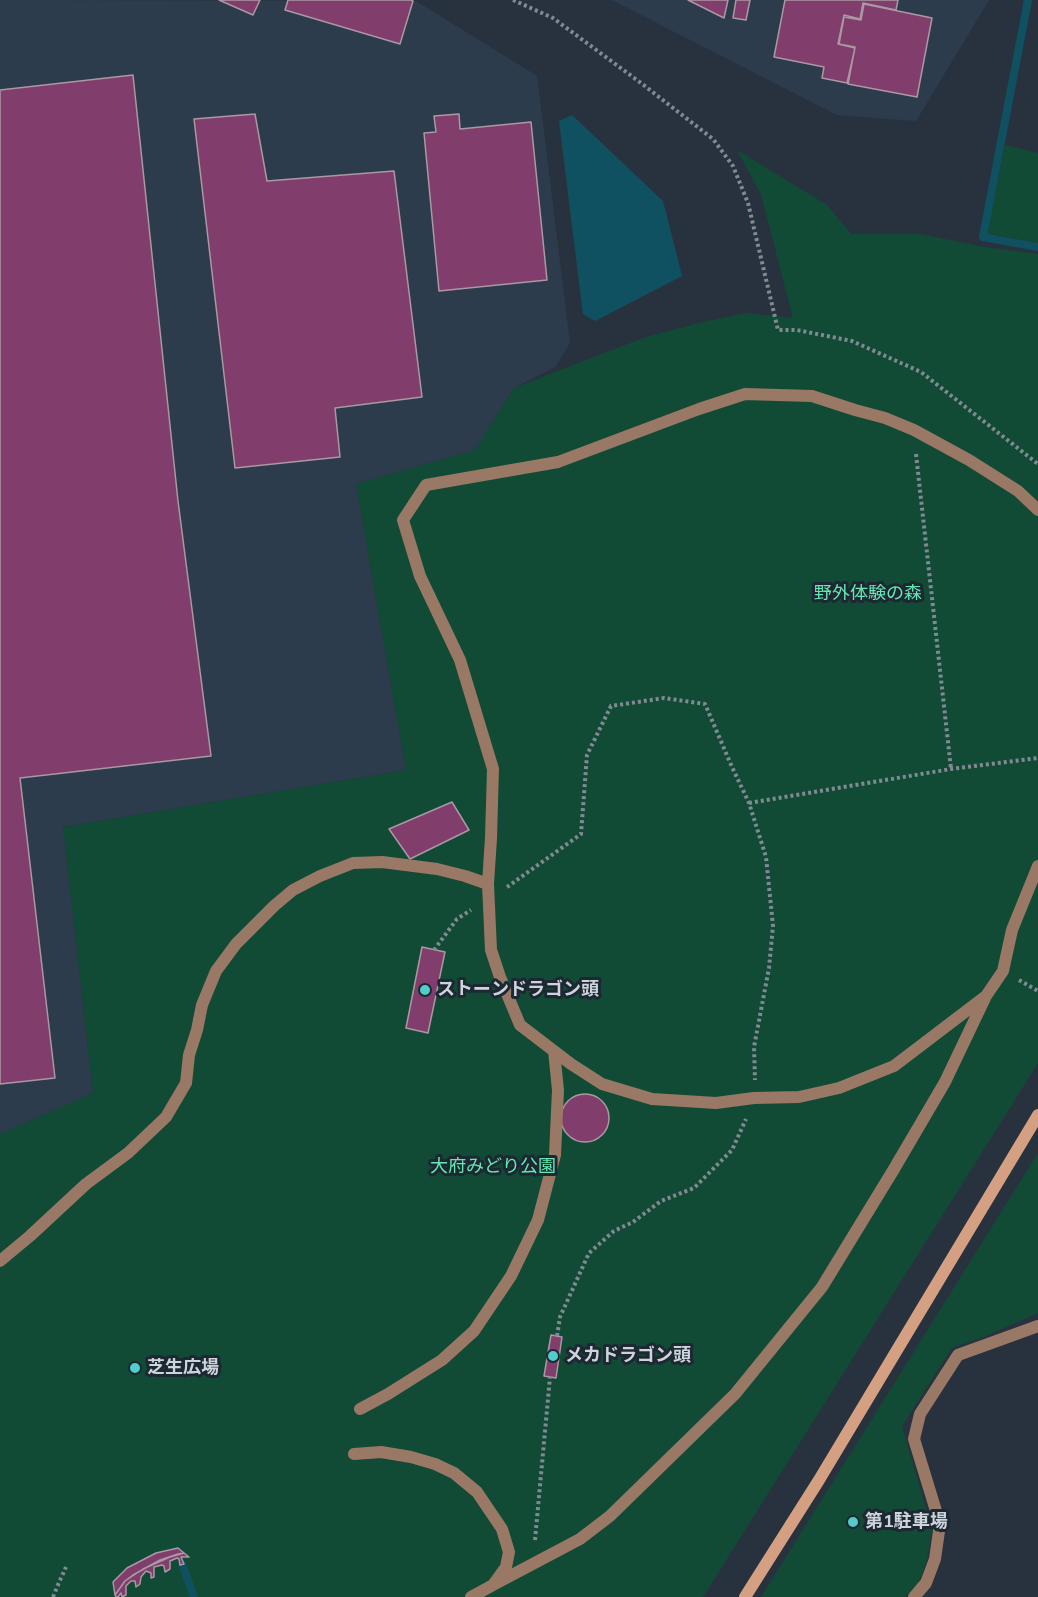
<!DOCTYPE html>
<html>
<head>
<meta charset="utf-8">
<style>
  body { margin:0 }
  canvas { display:block; background:#27323e }
</style>
</head>
<body>
<canvas width="1038" height="1597"></canvas>
<script>
const c = document.querySelector('canvas').getContext('2d');
c.lineJoin = 'round';
function fillPath(path, color) { c.fillStyle = color; c.fill(path, 'evenodd'); }
const toPath = rows => new Path2D(rows.map(r => 'M' + r).join(''));
function strokePath(path, color, width, dash) { c.strokeStyle = color; c.lineWidth = width; c.lineCap = dash ? 'butt' : 'round'; c.setLineDash(dash || []); c.stroke(path); }
function write(font, color, halo, rows, align = 'center') {
  c.font = font + ' Mulish,"Noto Sans JP",sans-serif'; c.lineWidth = 6; c.setLineDash([]); c.textBaseline = 'middle'; c.strokeStyle = halo; c.fillStyle = color; for (const [text, x, y, turn = 0] of rows) {
    c.save(); c.translate(x, y); c.rotate((+turn || 0) * Math.PI / 180); c.textAlign = isNaN(turn) ? turn : align; if (halo) c.strokeText(text, 0, 0); c.fillText(text, 0, 0); c.restore();
  }
}
const built = toPath([
  [0,0,416,1,537,76,570,343,555,367,514,388,475,450,356,484,406,770,63,827,93,1093,0,1134],
  [612,0,989,0,916,121,837,115]
]);
const green = toPath([
  [1005,145,1038,153,1038,243,987,233],
  [737,150,827,205,851,234,920,234,985,247,1038,254,1038,1063,703,1597,0,1597,0,1134,93,1093,63,827,406,770,356,484,475,450,514,388,646,337,707,321,747,313,793,318,761,194],
  [1038,1153,1038,1313,986,1336,952,1348,902,1426,932,1529,927,1560,919,1582,905,1597,761,1597]
]);
const water = toPath([
  [572,115,663,201,682,276,595,321,583,314,559,121]
]);
const stream = toPath([
  [1028,0,983,237,1038,247],
  [182,1564,194,1597]
]);
const building = toPath([
  [219,0,260,0,253,15,219,0],
  [288,0,411,0,413,1,400,44,285,10,288,0],
  [688,0,728,0,724,18,688,0],
  [736,0,750,0,746,20,733,18,736,0],
  [785,0,898,0,896,10,863,3,860,19,844,15,838,44,855,48,847,83,822,78,824,67,774,57,785,0],
  [864,4,932,18,917,97,848,84,855,47,839,44,844,17,861,20,864,4],
  [133,75,178,501,211,756,20,778,55,1078,0,1084,0,90,133,75],
  [255,114,267,181,394,171,422,397,335,408,340,457,235,468,194,119,255,114],
  [459,114,460,129,531,122,547,280,439,291,424,133,436,132,434,116,459,114],
  [452,802,469,830,410,859,389,829,452,802],
  [422,947,445,952,428,1033,406,1028,422,947],
  '561 1118a24 24 0 1 1 48 0a24 24 0 1 1-48 0Z',
  [551,1335,562,1337,556,1378,544,1376,551,1335],
  [178,1548,184,1553,170,1557,143,1569,125,1581,115,1595,113,1582,127,1568,156,1553,178,1548],
  [184,1553,189,1557,181,1557,184,1564,180,1565,179,1559,177,1558,170,1561,170,1569,165,1572,164,1566,162,1565,154,1567,154,1577,151,1578,151,1573,146,1571,141,1577,140,1584,136,1587,135,1581,131,1581,126,1586,126,1595,122,1597,121,1593,118,1597,116,1597,115,1595,125,1581,133,1575,160,1560,178,1554,184,1553]
]);
const path = toPath([
  [513,0,553,18,641,83,713,139,733,166,748,203,778,330,797,330,852,341,921,372,1038,464],
  [916,454,951,769],
  [749,803,951,769,1038,758],
  [507,887,581,834,587,755,611,706,664,698,705,704,732,767,749,803,766,857,773,926,769,968,754,1047,755,1080],
  [434,950,457,919,471,910],
  [1019,980,1038,991],
  [557,1336,560,1317,589,1253,614,1231,633,1222,661,1201,694,1188,732,1150,746,1119],
  [535,1540,550,1377],
  [53,1597,57,1587,66,1567]
]);
const street = toPath([
  [986,996,894,1066,839,1088,799,1097,754,1098,716,1103,652,1099,602,1084,571,1064,520,1025,500,977,491,950,488,884,491,838,493,769,460,660,420,576,403,520,426,485,558,462,699,409,745,394,812,396,855,410,885,418,914,430,969,460,1018,491,1038,510],
  [0,1261,30,1236,86,1184,128,1153,166,1117,186,1083,189,1055,197,1030,202,1005,216,971,236,944,274,906,293,890,320,876,353,863,382,862,437,869,465,876,488,884],
  [360,1409,388,1394,442,1360,474,1331,511,1276,538,1220,555,1155,558,1090,554,1051],
  [354,1454,381,1452,411,1457,435,1464,454,1473,477,1492,502,1529,509,1552,506,1567,493,1585,471,1597],
  [493,1585,580,1539,610,1516,735,1394,822,1287,894,1169,945,1082,986,996,1003,971,1012,930,1038,866],
  [914,1597,926,1583,935,1559,940,1524,914,1439,920,1414,958,1355,1038,1326]
]);
const secondary = toPath([
  [745,1597,819,1480,1038,1115]
]);
const markers = [
  [425,990,6,"#53cdcb"],
  [553,1356,6,"#53cdcb"],
  [135,1368,6,"#53cdcb"],
  [853,1522,6,"#53cdcb"]
];
const parkNames = [
  ["野外体験の森",868,594],
  ["大府みどり公園",493,1167]
];
const poiNames = [
  ["ストーンドラゴン頭",437,990],
  ["メカドラゴン頭",565,1356],
  ["芝生広場",147,1368],
  ["第1駐車場",865,1522]
];
fillPath(built, '#2c3c4d');
fillPath(green, '#114b35');
fillPath(water, '#0f5161');
strokePath(stream, '#0f5161', 8);
fillPath(building, '#813d6c');
strokePath(building, '#aa98a3', 1.5);
strokePath(path, '#818a93', 4, [3, 3]);
strokePath(street, '#9a7866', 12);
strokePath(secondary, '#d5a082', 12);
for (const [x, y, r, color] of markers) { const dot = new Path2D(); dot.arc(x, y, r, 0, 2 * Math.PI); c.fillStyle = color; c.fill(dot); strokePath(dot, '#1d2833', 2); }
write('18px', '#65e8b1', '#1d2833', parkNames);
write('bold 18px', '#cdd4db', '#1d2833', poiNames, 'left');
</script>
</body>
</html>
